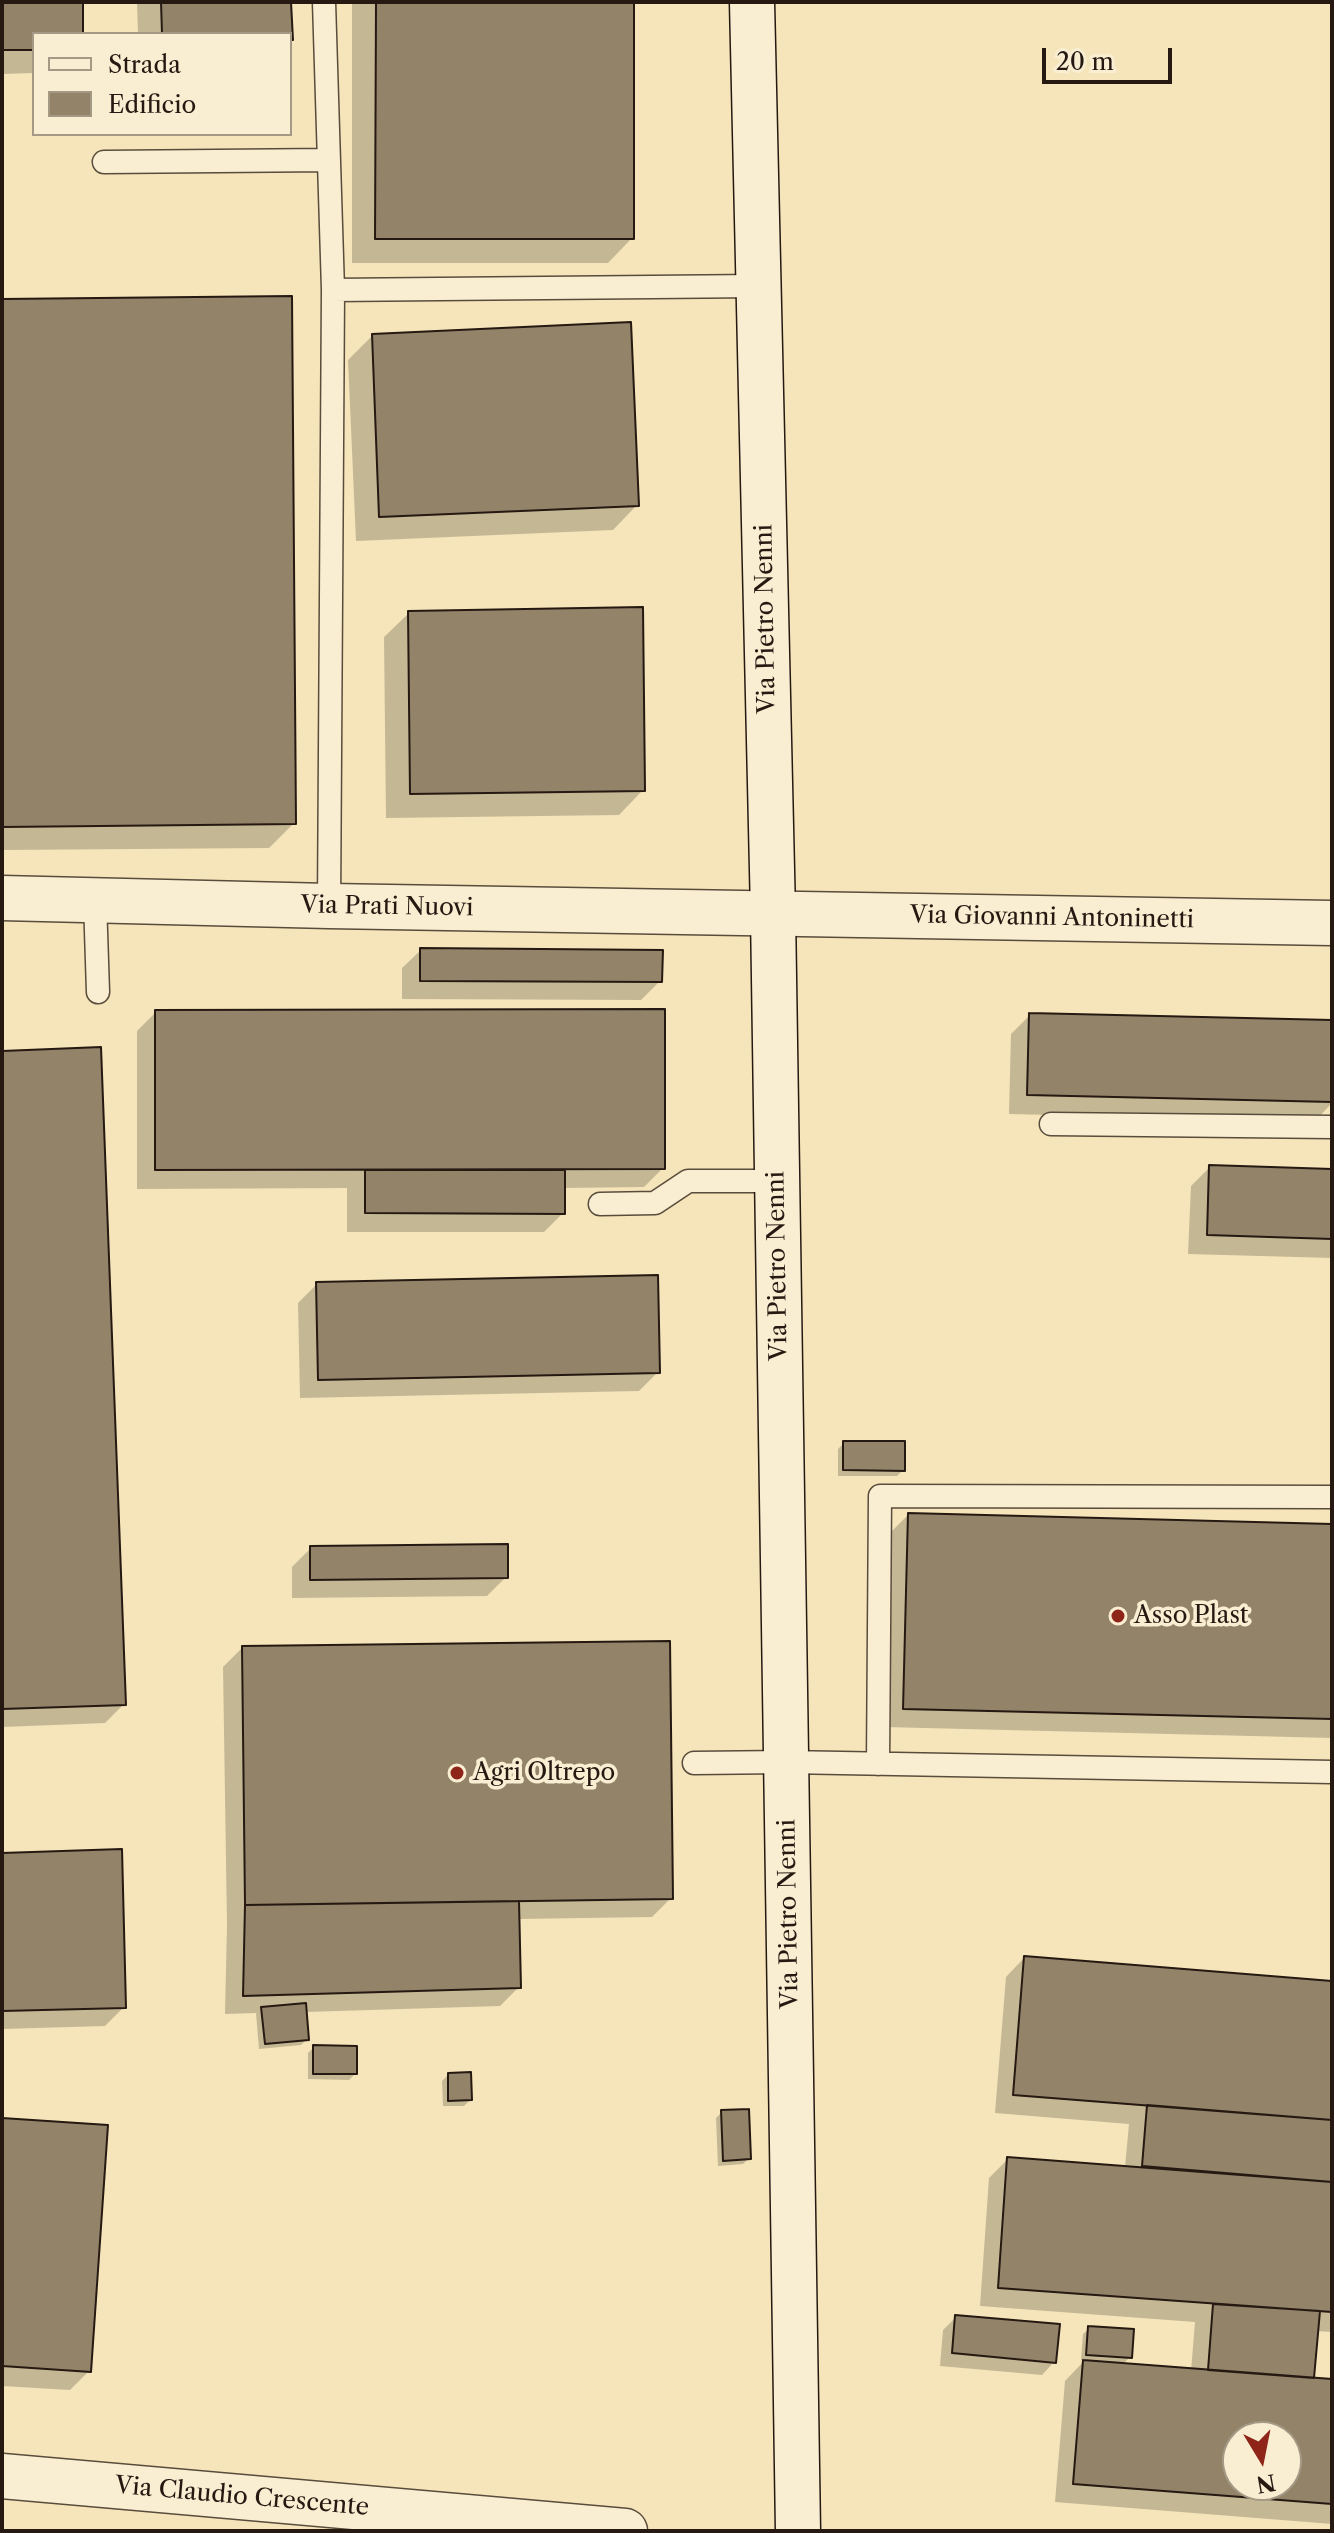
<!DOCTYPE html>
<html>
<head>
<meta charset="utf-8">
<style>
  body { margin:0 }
  #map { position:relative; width:1334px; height:2533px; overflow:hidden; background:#f6e5ba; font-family:"Libre Caslon Text",serif }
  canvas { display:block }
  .frame { position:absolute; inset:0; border:4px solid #251912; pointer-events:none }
  .legend { position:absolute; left:32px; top:32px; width:260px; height:104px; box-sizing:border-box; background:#f9eed2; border:2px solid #a49985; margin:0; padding:10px 14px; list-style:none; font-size:24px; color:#251912 }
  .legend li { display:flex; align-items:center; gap:16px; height:40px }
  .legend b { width:40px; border:2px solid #a49985 }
  .north { position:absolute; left:1222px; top:2421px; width:80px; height:80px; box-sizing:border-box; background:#f9eed2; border:2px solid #a49985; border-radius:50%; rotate:170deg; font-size:22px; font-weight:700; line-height:32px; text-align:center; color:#251912 }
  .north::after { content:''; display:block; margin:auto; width:28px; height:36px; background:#8f2418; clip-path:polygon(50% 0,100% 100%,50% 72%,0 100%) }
  .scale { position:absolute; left:1042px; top:48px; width:130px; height:36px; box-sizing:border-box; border:4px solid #251912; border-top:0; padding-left:10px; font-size:24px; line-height:28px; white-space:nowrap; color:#251912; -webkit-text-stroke:6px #f9eed2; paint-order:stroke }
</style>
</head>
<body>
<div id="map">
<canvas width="1334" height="2533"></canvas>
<div class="frame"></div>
<ul class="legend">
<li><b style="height:10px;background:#f9eed2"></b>Strada</li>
<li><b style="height:22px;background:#928369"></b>Edificio</li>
</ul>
<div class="north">N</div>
<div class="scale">20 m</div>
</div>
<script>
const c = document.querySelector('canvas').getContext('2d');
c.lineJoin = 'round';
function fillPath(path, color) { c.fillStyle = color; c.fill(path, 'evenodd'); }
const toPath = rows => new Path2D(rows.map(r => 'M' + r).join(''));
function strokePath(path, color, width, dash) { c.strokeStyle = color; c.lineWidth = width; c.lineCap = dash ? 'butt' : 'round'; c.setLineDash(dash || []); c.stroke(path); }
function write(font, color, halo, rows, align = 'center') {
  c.font = font + ' "Libre Caslon Text",serif'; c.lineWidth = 7; c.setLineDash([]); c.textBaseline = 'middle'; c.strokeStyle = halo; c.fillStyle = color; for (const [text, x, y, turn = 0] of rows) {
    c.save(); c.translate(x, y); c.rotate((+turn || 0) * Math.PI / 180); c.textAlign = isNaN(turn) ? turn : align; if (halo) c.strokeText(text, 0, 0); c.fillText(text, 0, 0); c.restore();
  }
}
const shadow = toPath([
  [2,2,81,2,81,34,34,34,34,73,2,74],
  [137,2,289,2,291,39,290,34,138,34],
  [352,2,632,2,632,238,608,263,352,263],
  [2,301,294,823,269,848,2,850],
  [372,336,637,505,613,530,356,541,348,360],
  [409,613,643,790,619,815,386,818,384,637],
  [421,950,660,981,641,1000,402,999,402,968],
  [156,1012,663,1168,644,1187,563,1188,563,1213,544,1232,347,1232,347,1188,137,1189,137,1031],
  [1030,1015,1332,1022,1332,1103,1315,1121,1009,1114,1011,1034],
  [2,1053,124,1704,105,1723,2,1727],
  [1210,1167,1332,1171,1332,1258,1188,1254,1191,1186],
  [317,1284,658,1372,639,1391,300,1398,298,1303],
  [844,1443,903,1470,897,1476,838,1476,838,1449],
  [908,1515,1332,1526,1332,1738,884,1727,889,1534],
  [311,1548,506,1577,487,1596,292,1598,292,1567],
  [242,1648,671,1898,652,1917,517,1919,519,1987,500,2006,305,2012,307,2039,301,2045,259,2049,256,2013,225,2014,227,1925,223,1667],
  [2,1855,124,2007,105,2026,2,2029],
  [1024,1958,1332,1983,1332,2332,1316,2331,1312,2379,1332,2381,1332,2524,1055,2502,1065,2381,1085,2360,1081,2360,1083,2334,1089,2329,1130,2357,1122,2365,1191,2371,1195,2322,980,2306,989,2178,1008,2159,1125,2167,1129,2124,995,2113,1006,1977],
  [1238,2437,1286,2437,1286,2485,1238,2485],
  [314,2047,355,2074,349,2080,308,2079,308,2053],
  [448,2075,470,2100,464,2106,443,2106,442,2081],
  [722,2112,749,2158,743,2164,718,2166,716,2118],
  [2,2120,89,2371,70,2390,2,2386],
  [956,2317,1054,2362,1042,2375,940,2366,943,2330]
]);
const building = toPath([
  [2,2,83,2,83,34,34,34,34,50,2,50,2,2],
  [161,2,291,2,293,40,290,40,290,34,162,34,161,2],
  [376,2,634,2,634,239,375,239,376,2],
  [292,296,296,824,2,827,2,299,292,296],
  [631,322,639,506,379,517,372,334,631,322],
  [643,607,645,791,410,794,408,611,643,607],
  [420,948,663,950,662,982,420,981,420,948],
  [665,1009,665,1169,155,1170,155,1010,665,1009],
  [1029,1013,1332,1020,1332,1102,1027,1095,1029,1013],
  [101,1047,126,1705,2,1709,2,1051,101,1047],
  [1209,1165,1332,1169,1332,1239,1207,1235,1209,1165],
  [365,1170,565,1170,565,1214,365,1213,365,1170],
  [658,1275,660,1373,318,1380,316,1282,658,1275],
  [843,1441,905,1441,905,1471,843,1470,843,1441],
  [908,1513,1332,1524,1332,1719,903,1709,908,1513],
  [508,1544,508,1578,310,1580,310,1546,508,1544],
  [670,1641,673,1899,245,1905,242,1646,670,1641],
  [122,1849,126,2008,2,2011,2,1853,122,1849],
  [519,1901,521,1988,243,1996,245,1905,519,1901],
  [1024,1956,1332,1981,1332,2120,1013,2095,1024,1956],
  [306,2003,309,2040,265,2044,261,2007,306,2003],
  [313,2045,357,2046,357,2074,313,2074,313,2045],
  [471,2072,472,2100,448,2101,448,2073,471,2072],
  [1147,2105,1332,2120,1332,2182,1142,2166,1147,2105],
  [749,2109,751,2159,723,2161,721,2110,749,2109],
  [2,2118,108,2125,91,2372,2,2366,2,2118],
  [1007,2157,1332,2182,1332,2312,998,2288,1007,2157],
  [1213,2304,1320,2311,1314,2378,1208,2370,1213,2304],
  [955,2315,1060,2324,1056,2363,952,2353,955,2315],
  [1088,2326,1134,2329,1132,2358,1086,2355,1088,2326],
  [1083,2360,1332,2379,1332,2504,1073,2484,1083,2360],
  [1238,2437,1286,2437,1286,2485,1238,2485,1238,2437]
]);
const lane = toPath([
  [324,2,333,290,758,286],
  [104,162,329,160],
  [95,901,98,992],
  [329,906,333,290],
  [1051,1124,1332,1127],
  [600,1204,655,1203,688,1181,777,1181],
  [694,1763,786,1762,1332,1772],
  [878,1764,880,1496,1332,1497]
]);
const street = toPath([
  [2,898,329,906,1332,923],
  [2,2476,625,2531]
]);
const secondary = toPath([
  [752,2,773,913,798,2531]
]);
const markers = [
  [1118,1616,8,"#8f2418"],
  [457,1773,8,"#8f2418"]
];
const streetNames = [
  ["Via Pietro Nenni",766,619,-91],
  ["Via Prati Nuovi",387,907,1],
  ["Via Giovanni Antoninetti",1052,918,1],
  ["Via Pietro Nenni",778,1266,-91],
  ["Via Pietro Nenni",789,1914,-91],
  ["Via Claudio Crescente",242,2497,5]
];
const poiNames = [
  ["Asso Plast",1134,1616],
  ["Agri Oltrepo",473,1773]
];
fillPath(shadow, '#0003');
fillPath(building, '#928369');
strokePath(building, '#251912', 2);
strokePath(lane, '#594c3c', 25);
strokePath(street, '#594c3c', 47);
strokePath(secondary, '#251912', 47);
strokePath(lane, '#f9eed2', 22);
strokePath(street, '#f9eed2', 44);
strokePath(secondary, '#f9eed2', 44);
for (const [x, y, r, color] of markers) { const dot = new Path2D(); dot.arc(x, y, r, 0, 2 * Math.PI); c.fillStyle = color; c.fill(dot); strokePath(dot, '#f9eed2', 3); }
write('24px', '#251912', '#f9eed2', streetNames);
write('24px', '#251912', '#f9eed2', poiNames, 'left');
</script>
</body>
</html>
